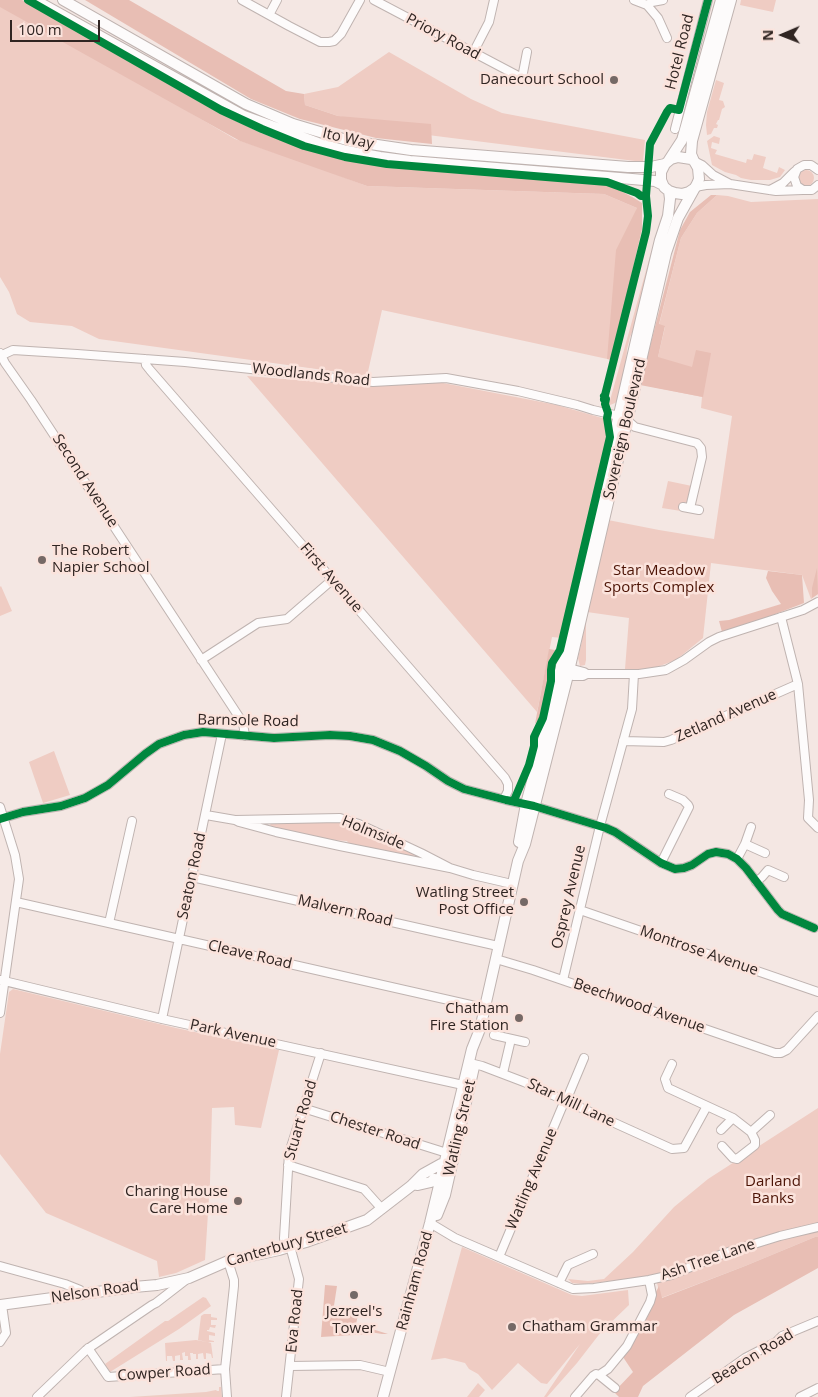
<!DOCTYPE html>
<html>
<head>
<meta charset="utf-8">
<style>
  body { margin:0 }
  #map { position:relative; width:818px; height:1397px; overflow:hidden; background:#f4e7e3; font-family:"Open Sans",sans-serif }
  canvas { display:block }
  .north { position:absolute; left:758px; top:10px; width:50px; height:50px; -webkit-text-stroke:4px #fbe3dc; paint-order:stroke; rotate:269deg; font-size:14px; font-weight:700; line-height:20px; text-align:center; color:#302522 }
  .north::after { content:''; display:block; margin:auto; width:18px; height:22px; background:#302522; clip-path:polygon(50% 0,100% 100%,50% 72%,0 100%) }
  .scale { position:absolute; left:10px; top:20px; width:90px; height:22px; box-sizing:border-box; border:2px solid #302522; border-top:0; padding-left:6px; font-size:15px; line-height:18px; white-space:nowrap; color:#302522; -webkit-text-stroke:4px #fbe3dc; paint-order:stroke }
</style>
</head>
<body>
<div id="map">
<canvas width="818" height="1397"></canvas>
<div class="north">N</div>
<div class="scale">100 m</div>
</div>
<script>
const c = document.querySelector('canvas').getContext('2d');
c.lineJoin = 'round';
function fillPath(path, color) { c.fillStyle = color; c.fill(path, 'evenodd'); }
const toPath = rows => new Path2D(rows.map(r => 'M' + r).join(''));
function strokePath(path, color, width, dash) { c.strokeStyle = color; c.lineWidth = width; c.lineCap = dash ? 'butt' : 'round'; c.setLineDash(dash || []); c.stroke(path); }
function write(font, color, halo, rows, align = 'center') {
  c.font = font + ' "Open Sans",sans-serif'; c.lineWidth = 5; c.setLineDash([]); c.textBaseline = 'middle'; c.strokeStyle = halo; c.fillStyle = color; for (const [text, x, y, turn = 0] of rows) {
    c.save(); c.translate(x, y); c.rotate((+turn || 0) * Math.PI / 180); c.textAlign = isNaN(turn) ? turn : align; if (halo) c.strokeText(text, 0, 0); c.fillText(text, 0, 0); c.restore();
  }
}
const green = toPath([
  [741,0,776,0,773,12,740,5],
  [0,1,235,139,311,165,367,186,604,194,637,208,612,360,382,310,367,376,99,339,72,326,30,322,17,314,9,292,0,277],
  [389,52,471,99,502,113,645,140,643,162,420,134,338,116,305,105,304,94,338,87],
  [716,80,724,83,719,100,723,101,725,107,722,109,719,120,718,120,716,124,718,125,717,128,714,128,711,134,707,135,706,125,707,112],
  [714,136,720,138,719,144,712,142,711,148,717,150,715,154,746,163,747,159,752,160,754,154,766,157,763,168,777,173,779,167,785,170,780,177,770,180,751,180,741,178,736,175,725,172,712,165,707,141],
  '798 178a8 8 0 1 1 16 0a8 8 0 1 1-16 0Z',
  [717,195,728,196,751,202,818,199,818,594,811,599,802,575,711,563,703,638,676,660,657,667,634,670,625,669,629,618,587,612,608,520,659,530,714,539,732,416,701,408,702,397,648,386,658,357,665,327,659,325,681,238,697,213],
  [652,249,637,322,630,337,627,349,626,365,618,400,615,403,610,405,609,404],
  [247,376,377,386,438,382,557,405,602,418,607,418,610,435,562,638,552,637,537,712],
  [668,481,692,486,688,502,682,503,681,511,662,508],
  [1,586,12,611,0,616,0,587],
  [586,622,586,660,585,665,580,666,578,658,582,641,582,632],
  [54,751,70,795,43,803,29,762],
  [271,821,334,821,340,823,341,826,352,826,371,833,415,853,414,860,349,844,347,841,332,840,270,827],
  [13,989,176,1028,279,1050,261,1128,235,1125,234,1107,212,1108,210,1182,205,1260,176,1273,159,1277,157,1261,46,1213,0,1154,0,1054,9,992],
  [818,1108,818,1223,784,1234,818,1227,818,1237,815,1237,745,1266,661,1298,657,1283,776,1237,667,1271,639,1278,583,1284,572,1283,568,1279,588,1281,604,1279,633,1252,674,1207,708,1179],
  [462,1247,572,1295,582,1296,628,1290,629,1305,601,1332,577,1363,547,1397,544,1397,580,1344,547,1384,541,1383,518,1363,492,1390,478,1374,469,1369,465,1363,445,1358,431,1360],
  [203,1297,206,1298,211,1306,179,1329,110,1372,105,1364,165,1321,168,1321],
  [204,1314,211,1314,211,1317,217,1318,217,1320,211,1320,211,1325,216,1325,215,1328,210,1327,209,1330,207,1330,207,1331,215,1333,215,1336,209,1335,209,1340,214,1341,214,1342,208,1342,211,1343,213,1358,212,1358,211,1354,206,1353,206,1359,204,1359,203,1353,198,1354,198,1359,196,1359,196,1354,193,1354,193,1353,190,1353,191,1360,188,1360,188,1356,185,1356,185,1352,182,1353,183,1360,180,1360,180,1355,175,1356,175,1361,173,1361,172,1356,167,1356,167,1361,166,1361,165,1343,196,1340,207,1342,198,1340,201,1316],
  [478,1383,485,1390,479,1397,467,1397],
  [219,1387,221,1387,222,1397,130,1397,206,1392,216,1390,217,1391,219,1391]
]);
const forest = toPath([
  [0,0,22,0,217,112,261,133,302,148,336,158,393,168,607,185,621,191,634,198,642,203,642,229,612,360,607,359,616,250,637,208,604,194,367,186,240,141,0,7],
  [85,0,129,0,286,91,304,94,305,105,338,116,431,124,432,144,376,138,300,119,251,99],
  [711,195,717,195,697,213,681,238,659,324,665,326,658,357,692,367,696,350,711,353,703,397,640,385,680,230,690,212],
  [817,568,818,594,812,598,812,588],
  [768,571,802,575,804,603,742,627,722,632,719,621,729,620,781,604,772,591,766,578],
  [549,649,555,650,553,660,550,663,549,669,551,677,540,717,535,724],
  [815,1237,818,1237,818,1268,734,1315,643,1386,638,1397,619,1397,614,1392,633,1372,623,1357,659,1286,662,1298,745,1266],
  [325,1285,337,1286,333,1312,336,1314,350,1316,353,1309,357,1311,358,1315,356,1324,388,1334,382,1334,370,1332,369,1334,321,1337]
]);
const minor = toPath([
  [242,0,289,26,320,42,329,42,334,41,341,34,360,0],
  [374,0,522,78,527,52],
  [634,0,647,5,658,18,667,38],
  [647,5,652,2,663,0],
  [269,15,277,0],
  [473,53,489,22,494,0],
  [675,129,708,0],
  [694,161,702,165,713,175,730,184],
  [818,170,811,165,804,165,797,169,794,177,797,186,803,190,812,190,818,185],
  [695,187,706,185,730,184,776,191,803,190],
  [770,190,783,183,794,172],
  [0,353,5,363,31,400,243,723,245,736],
  [0,356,13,350,77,354,185,362,373,382,446,378,518,391,577,405,593,410,619,416,627,420,635,427,697,443,701,448,702,457,690,508],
  [145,359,146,365,150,370,505,778,508,784,508,791,504,799],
  [683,507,699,510],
  [781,617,798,684,809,800,808,818,818,828],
  [201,660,258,623,287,619,332,580],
  [565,667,584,672,587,674],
  [565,674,574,676,583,676,587,674,639,674,666,670,684,660,709,642,719,637,803,610,818,602],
  [623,741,664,742,671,740,798,684],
  [0,807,15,855,19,879,0,1013],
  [206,815,235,820,239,822,276,832,340,846,450,868,421,853,359,824,340,818,235,820],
  [0,819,23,812,61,806,85,798,108,785,145,754,159,744,184,735,203,732,274,738,330,735,350,736,373,740,400,751,426,766,448,781,464,789,506,800,534,806,606,828,615,832,661,863,675,869,684,868,692,865,708,854,716,852,728,854,737,859,746,868,778,910,782,914,814,928],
  [745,844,751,827],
  [737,859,745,844,765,853],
  [661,863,689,807,688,805,683,800,669,794],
  [450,868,473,875,512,884],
  [192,877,498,946],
  [756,882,762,877,768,870,784,877],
  [16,902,484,1008],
  [580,910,818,992],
  [109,923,132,821],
  [496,959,533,970,775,1053,781,1053,787,1050,818,1016],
  [0,980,162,1019,463,1085],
  [563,980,600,826,632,709,634,674],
  [162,1019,222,734],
  [494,1035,525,1042],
  [470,1063,482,1066,524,1082,672,1149,684,1148,707,1106],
  [672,1064,665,1079,668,1088,733,1118,751,1132,755,1140,755,1145,737,1159,733,1158,722,1146],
  [503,1073,511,1039],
  [566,1101,584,1058],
  [303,1108,447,1153],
  [721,1130,733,1118],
  [751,1132,770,1115],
  [288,1165,364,1189,382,1209],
  [430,1223,455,1238,573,1289,594,1288,649,1280,671,1275,725,1253,780,1236,818,1227],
  [285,1248,284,1238,289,1153,321,1053],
  [499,1257,565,1100],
  [0,1266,65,1284,80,1290,82,1294],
  [559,1283,568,1265,593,1254],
  [0,1342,6,1333,2,1305],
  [88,1348,108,1377,225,1369],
  [290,1366,360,1365,390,1372],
  [599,1375,615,1388],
  [37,1397,86,1350,152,1305,156,1303,187,1279],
  [227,1397,225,1369,234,1286,234,1280,228,1261],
  [286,1397,299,1279,290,1246],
  [575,1397,593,1376,596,1374,599,1375,608,1369,627,1346,650,1302,652,1295,649,1280],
  [690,1397,745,1358,776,1342,782,1336,818,1321],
  [800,1397,818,1388]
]);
const major = toPath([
  [35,0,244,116,318,143,347,151,380,157,410,161,632,179,655,181,663,185],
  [63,0,246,104,293,124,350,141,411,150,628,167,651,167,665,164],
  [669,160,682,140,686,126,721,0],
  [694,161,691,154,692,141,731,0],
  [519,842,526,804,549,718,641,319,660,240,668,216,670,199,669,191],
  [413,1184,418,1185,431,1182,434,1179,445,1180],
  [437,1215,445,1195,474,1067],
  [0,1305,134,1287,157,1285,189,1278,228,1261,279,1250,306,1242,367,1220,411,1186,423,1174,441,1164,445,1164],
  [383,1397,430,1223,472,1049,480,1029,518,861,525,844,568,675,666,253,678,218,697,184,699,179,698,168,694,161,691,159,678,157,671,159,665,164,661,172,661,180,664,187,669,191,675,193,682,194,689,192,695,188]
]);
const cycleway = toPath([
  [28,0,221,110,262,129,304,146,345,157,387,164,607,182,637,193,641,196,646,196],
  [604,399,646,232,648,216,646,196,650,144,667,112,670,108,679,110,708,0],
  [515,798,529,765,534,746,534,737,543,718,551,681,551,670,552,663,560,650,610,437,607,418,608,413,605,404,606,399,604,396],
  [0,819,23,812,61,806,85,798,108,785,145,754,159,744,184,735,203,732,274,738,330,735,350,736,373,740,400,751,426,766,448,781,464,789,506,800,534,806,606,828,615,832,661,863,675,869,684,868,692,865,708,854,716,852,728,854,737,859,746,868,778,910,782,914,814,928]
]);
const markers = [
  [614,80,5,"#756966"],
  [42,560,5,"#756966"],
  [524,902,5,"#756966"],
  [519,1018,5,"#756966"],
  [238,1201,5,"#756966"],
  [354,1295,5,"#756966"],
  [512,1327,5,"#756966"]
];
const streetNames = [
  ["Priory Road",443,37,28],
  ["Hotel Road",680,52,-76],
  ["Ito Way",348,139,13],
  ["Woodlands Road",311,375,6],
  ["Sovereign Boulevard",625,429,-77],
  ["Second Avenue",85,481,57],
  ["First Avenue",331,578,49],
  ["Zetland Avenue",726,716,-24],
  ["Barnsole Road",248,721,1],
  ["Holmside",373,833,22],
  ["Seaton Road",192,876,-78],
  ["Osprey Avenue",569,897,-77],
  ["Malvern Road",345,911,13],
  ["Montrose Avenue",699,951,19],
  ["Cleave Road",250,955,13],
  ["Beechwood Avenue",639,1006,19],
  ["Park Avenue",233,1034,12],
  ["Star Mill Lane",571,1103,25],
  ["Stuart Road",301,1120,-74],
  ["Watling Street",460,1128,-77],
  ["Chester Road",375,1131,18],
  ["Watling Avenue",532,1179,-67],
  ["Canterbury Street",287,1245,-16],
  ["Ash Tree Lane",708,1260,-19],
  ["Rainham Road",415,1281,-75],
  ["Nelson Road",95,1292,-8],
  ["Eva Road",295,1321,-84],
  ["Beacon Road",753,1357,-31],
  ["Cowper Road",164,1373,-4]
];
const poiNames = [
  ["Danecourt School",604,80],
  ["The Robert",52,551,"left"],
  ["Napier School",52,568,"left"],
  ["Watling Street",514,893],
  ["Post Office",514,910],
  ["Chatham",509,1009],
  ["Fire Station",509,1026],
  ["Charing House",228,1192],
  ["Care Home",228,1209],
  ["Jezreel's",354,1312,"center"],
  ["Tower",354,1329,"center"],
  ["Chatham Grammar",522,1327,"left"]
];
const parkNames = [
  ["Star Meadow",659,571],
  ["Sports Complex",659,588],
  ["Darland",773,1182],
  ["Banks",773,1199]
];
fillPath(green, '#efccc3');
fillPath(forest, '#e8beb4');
strokePath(minor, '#bfb3b0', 10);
strokePath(major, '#bfb3b0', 12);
strokePath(minor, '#fdfbfb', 8);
strokePath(major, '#fdfbfb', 10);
strokePath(cycleway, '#00873e', 8);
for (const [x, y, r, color] of markers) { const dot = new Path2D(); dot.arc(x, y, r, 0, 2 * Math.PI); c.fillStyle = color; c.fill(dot); strokePath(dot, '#fbe3dc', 2); }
write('15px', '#302522', '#fbe3dc', streetNames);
write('15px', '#302522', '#fbe3dc', poiNames, 'right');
write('15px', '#4c1305', '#fbe3dc', parkNames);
</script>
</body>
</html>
